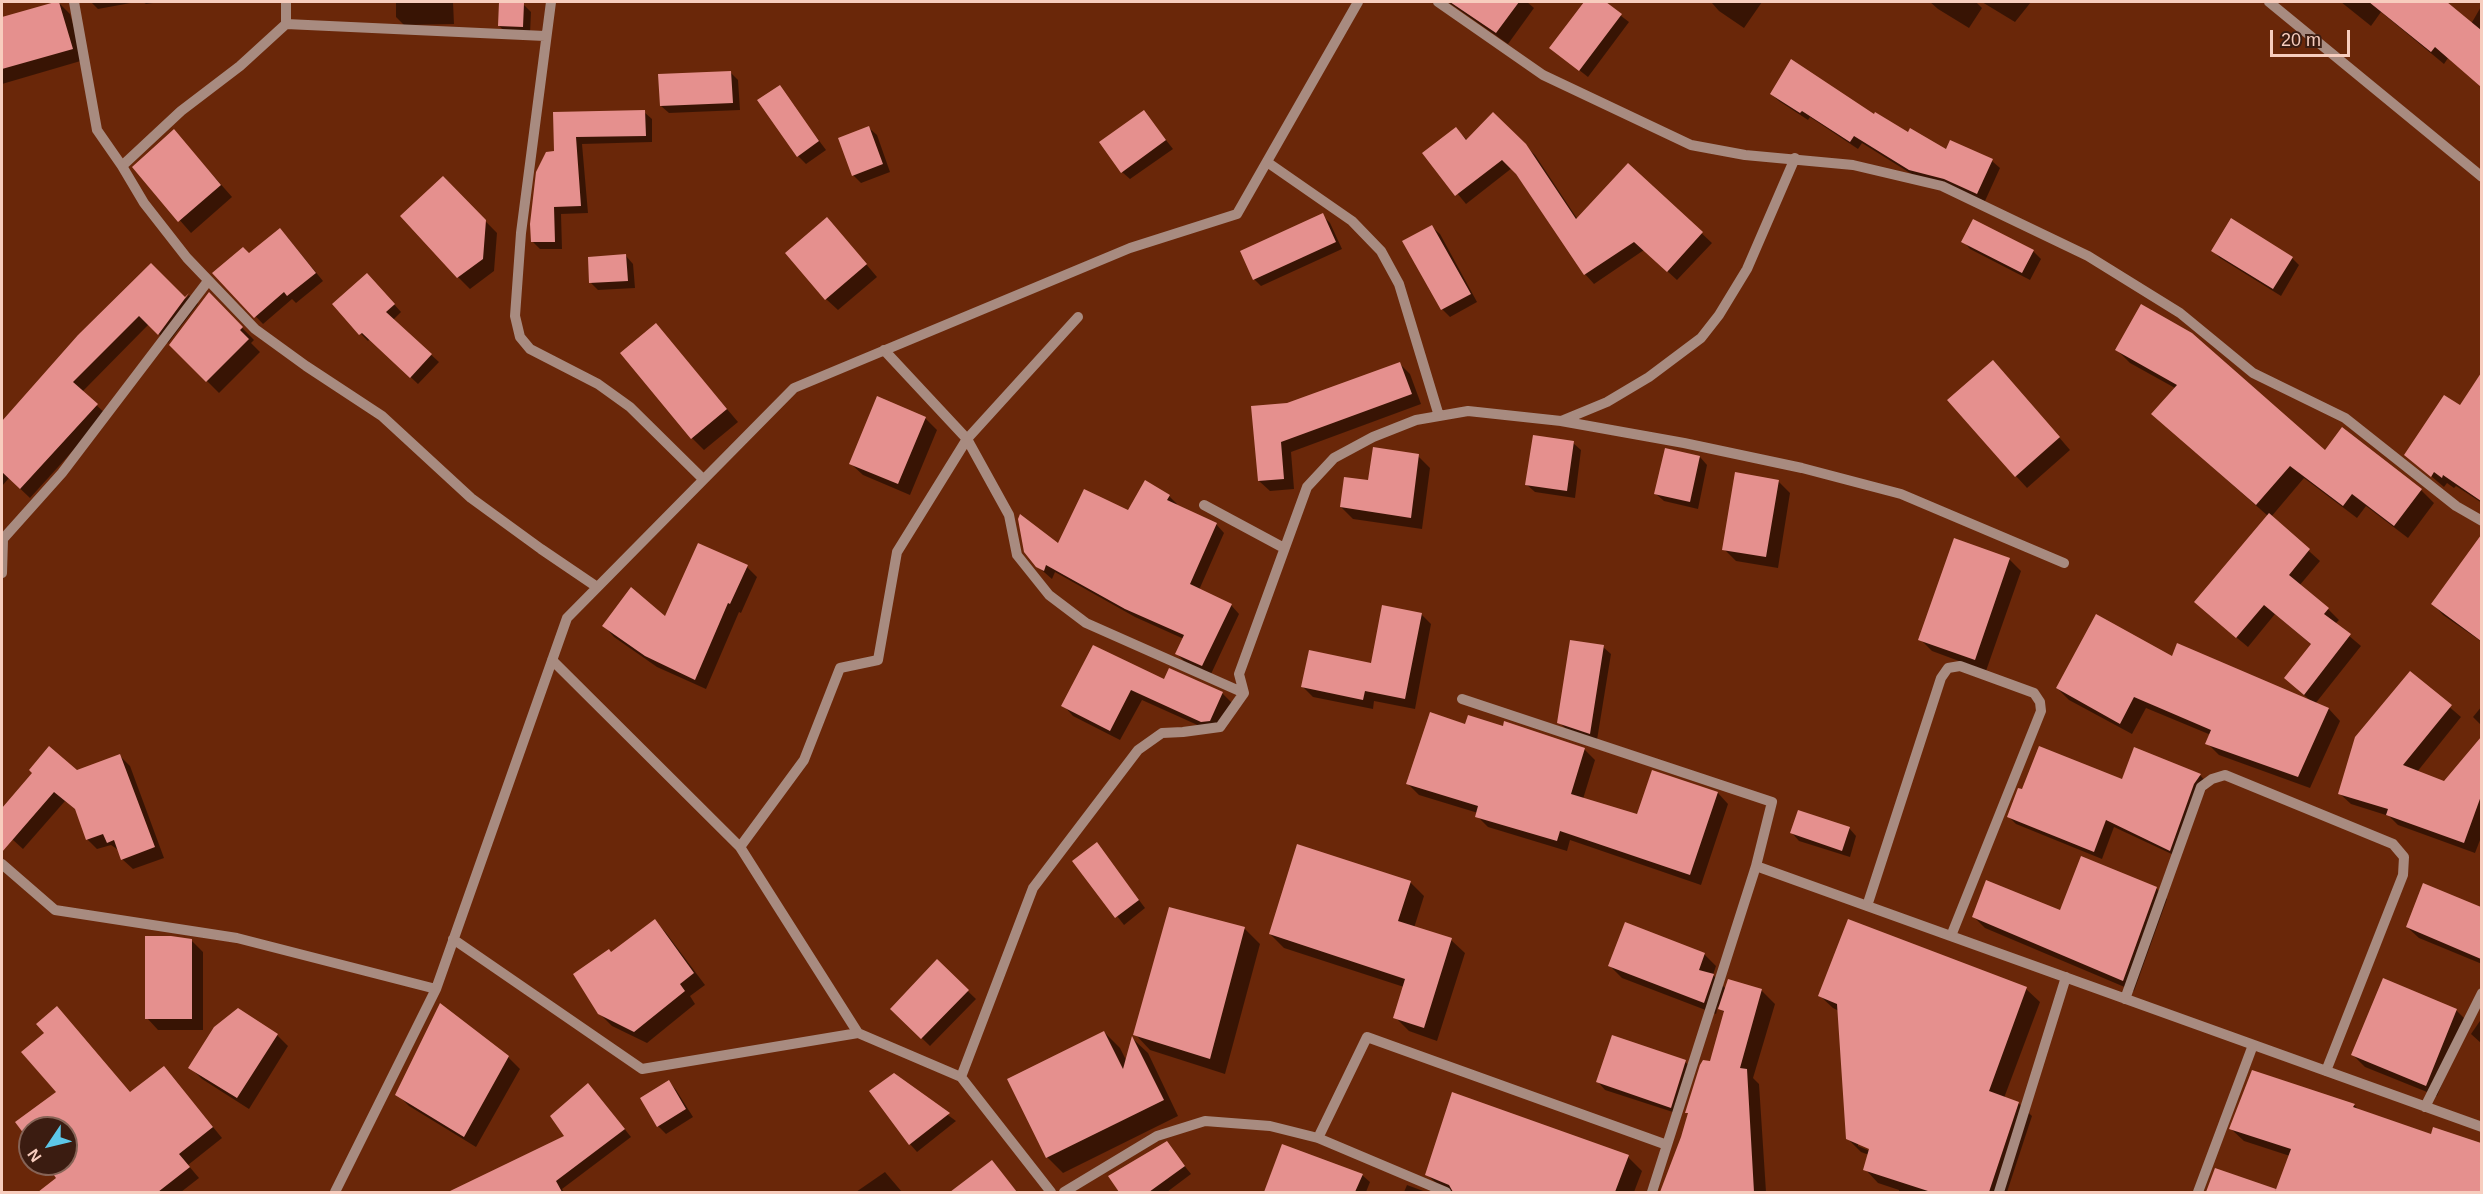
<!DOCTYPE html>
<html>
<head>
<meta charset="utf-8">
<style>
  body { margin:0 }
  #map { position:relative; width:2483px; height:1194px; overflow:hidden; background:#6a2709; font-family:Arial,sans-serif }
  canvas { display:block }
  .frame { position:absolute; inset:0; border:3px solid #f7cdbe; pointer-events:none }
  .north { position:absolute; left:18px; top:1116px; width:60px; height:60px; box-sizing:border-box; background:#3b1c11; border:2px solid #866356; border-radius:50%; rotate:235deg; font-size:16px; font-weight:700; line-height:24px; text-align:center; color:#f7cdbe }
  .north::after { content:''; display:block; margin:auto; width:21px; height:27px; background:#5dc7e8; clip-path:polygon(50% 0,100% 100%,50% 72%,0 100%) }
  .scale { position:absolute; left:2270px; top:30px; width:80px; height:27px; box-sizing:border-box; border:3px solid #f7cdbe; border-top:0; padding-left:8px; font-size:18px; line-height:21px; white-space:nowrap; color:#f7cdbe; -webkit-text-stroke:4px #3b1c11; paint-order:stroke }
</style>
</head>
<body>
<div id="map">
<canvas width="2483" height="1194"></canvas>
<div class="frame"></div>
<div class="north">N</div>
<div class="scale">20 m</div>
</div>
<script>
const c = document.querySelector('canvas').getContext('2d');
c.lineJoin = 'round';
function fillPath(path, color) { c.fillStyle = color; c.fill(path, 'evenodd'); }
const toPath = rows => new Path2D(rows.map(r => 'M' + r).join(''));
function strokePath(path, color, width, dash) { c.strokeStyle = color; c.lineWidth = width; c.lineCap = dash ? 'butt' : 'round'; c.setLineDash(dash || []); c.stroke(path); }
const shadow = toPath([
  [58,2,70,14,84,60,2,84,2,19],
  [91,2,136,2,98,9],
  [143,2,160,2,146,4],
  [396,2,453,2,454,24,404,25,396,17],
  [1448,2,1527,2,1534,8,1508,44],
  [1585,2,1603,2,1629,22,1588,77,1551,48],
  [1713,2,1762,2,1744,28,1719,11,1712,3],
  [1930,2,1976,2,1982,8,1969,28,1938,9],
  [1982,2,2031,2,2015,22],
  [2341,2,2445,2,2471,24,2482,5,2482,87,2448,58,2444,64,2381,12,2371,26],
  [523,4,531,12,530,34,507,33,499,26],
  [730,72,738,80,740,110,669,113,661,106],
  [779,87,826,150,806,164,798,156],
  [1771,94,1874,116,1947,151,1992,161,2000,168,1985,201,1918,178,1862,143,1858,149,1810,117,1808,120,1779,101],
  [644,112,652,119,652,142,582,144,588,213,561,214,562,249,540,249,533,242,556,152,555,113],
  [1144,112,1173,149,1130,179,1122,172],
  [1493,115,1535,155,1578,220,1628,165,1712,243,1677,280,1644,250,1594,284,1585,274,1512,168,1466,204,1424,153,1456,129,1468,141],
  [869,128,877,135,890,172,861,183,853,175],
  [174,131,232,197,191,233,134,168],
  [443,178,497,233,494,271,470,289,458,277],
  [1322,215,1330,223,1342,249,1261,286,1254,279],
  [1432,227,1440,234,1477,302,1450,317,1442,309,1404,242],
  [838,231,877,277,838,310,826,299],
  [287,237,323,281,296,303,292,299,263,324,214,273],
  [1963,241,2033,251,2041,259,2030,280,1970,249],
  [2213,251,2292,258,2299,265,2281,296,2220,258],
  [626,256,633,264,635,288,598,290,591,283],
  [151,265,185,299,189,295,198,304,168,343,149,324,82,392,106,414,30,498,9,478,2,486,2,423],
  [375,283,401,312,393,320,439,362,418,384,370,339,368,341,361,334],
  [209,294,254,340,251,343,260,352,219,393,171,345],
  [656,325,738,422,704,450,692,438],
  [2117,350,2325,452,2421,490,2434,503,2408,538,2366,506,2357,518,2304,478,2271,517,2320,561,2299,586,2328,609,2339,620,2335,624,2361,646,2315,704,2329,709,2340,721,2310,788,2219,755,2207,743,2211,735,2146,708,2132,734,2069,700,2057,688,2172,658,2312,702,2297,689,2312,645,2275,614,2248,647,2207,613,2268,516,2167,427,2175,388,2130,363],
  [1400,364,1410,374,1421,404,1291,452,1294,489,1270,491,1259,481,1287,405],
  [2004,373,2070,450,2027,488,2016,476],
  [2482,376,2482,503,2456,486,2454,488,2447,483,2444,487,2406,455,2460,407],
  [925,418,937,430,910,495,863,475,851,464],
  [1573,443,1581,450,1575,498,1535,492,1527,485],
  [1418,456,1430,468,1422,529,1353,519,1341,507,1369,482],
  [1700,457,1707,465,1698,509,1664,501,1656,494],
  [1778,481,1790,493,1778,568,1736,561,1724,549],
  [1169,496,1177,504,1176,506,1216,524,1224,533,1199,590,1231,605,1239,614,1211,674,1186,663,1177,654,1184,639,1135,617,1055,572,1052,579,1037,566,1059,546],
  [2482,537,2482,642,2443,615,2433,604],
  [1955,540,2010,560,2021,571,1986,671,1932,651,1920,639],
  [747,567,757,577,741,613,739,612,706,689,657,667,614,637,604,626,665,619],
  [1421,614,1431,624,1415,709,1374,701,1373,709,1313,697,1303,687,1372,665],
  [1603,647,1611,654,1597,740,1567,730,1559,722],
  [2410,673,2461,717,2417,772,2445,782,2482,739,2482,835,2475,853,2398,825,2389,816,2351,804,2340,794],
  [1165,681,1222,693,1232,703,1213,732,1142,700,1120,740,1073,716,1063,705],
  [2482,706,2482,726,2473,717],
  [1466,725,1584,749,1595,760,1583,799,1638,816,1718,793,1728,804,1701,885,1570,840,1567,851,1488,827,1477,816,1478,813,1419,795,1408,784],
  [120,756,130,766,164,858,133,869,122,859,120,851,111,845,97,849,87,839,77,810,65,801,23,849,2,830,2,810,34,773,77,772],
  [2200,775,2207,783,2178,857,2114,827,2102,859,2016,824,2009,817,2122,781],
  [1849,828,1856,836,1850,857,1799,841,1792,833],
  [1097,844,1145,908,1124,925,1074,861],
  [1410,882,1424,896,1414,928,1451,940,1465,953,1437,1041,1409,1031,1395,1017,1404,987,1284,948,1270,934],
  [2424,885,2482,909,2482,964,2419,938,2407,927],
  [2156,888,2167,899,2134,991,1985,928,1974,917,2061,912],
  [1170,908,1245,929,1260,944,1225,1074,1150,1050,1135,1034],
  [655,921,666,933,705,985,690,996,695,1004,647,1043,612,1026,599,1013,611,953],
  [191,940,203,952,203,1030,158,1030,147,1018],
  [1704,954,1716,966,1713,975,1726,989,1761,990,1775,1004,1753,1078,1759,1084,1766,1192,1662,1192,1683,1137,1689,1114,1687,1112,1711,1063,1725,1013,1718,1006,1716,1014,1622,978,1610,966],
  [937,962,976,999,930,1046,892,1009],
  [2026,989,2040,1002,2004,1098,2018,1103,2032,1116,2007,1192,1899,1192,1899,1190,1878,1183,1865,1169,1869,1155,1861,1152,1847,1138,1839,1011,1833,1008,1819,995],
  [1858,1142,1876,1150,1875,1153,1858,1146],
  [57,1008,131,1094,167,1071,222,1138,188,1165,199,1178,181,1192,40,1192,59,1178,48,1164,66,1164,66,1128,30,1128,30,1140,17,1123,58,1092,46,1033],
  [2456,1010,2468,1022,2437,1096,2365,1067,2353,1055],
  [2482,1018,2482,1044,2471,1034],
  [1104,1032,1120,1048,1127,1062,1133,1039,1148,1053,1178,1116,1063,1173,1047,1157,1009,1079],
  [277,1035,288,1046,249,1109,202,1079,190,1067],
  [508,1057,520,1069,476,1147,409,1106,397,1094],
  [1685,1062,1693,1069,1679,1114,1605,1090,1598,1082],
  [894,1075,956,1121,917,1152,910,1144],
  [669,1082,676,1090,693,1117,666,1134,658,1126],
  [595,1092,631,1137,562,1189,564,1192,480,1192,473,1182,567,1136],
  [2354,1105,2359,1110,2432,1136,2434,1129,2482,1145,2482,1192,2208,1192,2216,1170,2277,1192,2290,1156,2244,1141,2231,1129],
  [1521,1118,1628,1157,1642,1171,1634,1192,1494,1192],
  [1500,1120,1472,1192,1447,1192,1427,1175],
  [1166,1143,1191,1174,1167,1192,1121,1192,1110,1176],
  [1283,1146,1362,1175,1370,1182,1366,1192,1265,1192],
  [992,1162,1017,1192,952,1192],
  [885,1172,902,1192,856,1192],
  [1407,1185,1426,1192,1404,1192]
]);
const building = toPath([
  [55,2,59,2,73,49,2,69,2,17],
  [499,2,524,3,523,27,498,26],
  [1450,2,1519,2,1496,33],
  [1584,2,1606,2,1622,14,1579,71,1549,48],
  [2369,2,2447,2,2481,30,2481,87,2435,47,2431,52],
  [1791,59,1874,114,1875,112,1908,132,1910,128,1946,149,1950,140,1993,159,1977,194,1944,179,1909,170,1854,136,1850,142,1802,111,1800,113,1770,94],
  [731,71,733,103,660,106,658,74],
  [780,85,819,141,797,157,757,100],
  [645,110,646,136,576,137,581,206,554,207,555,242,531,242,530,224,536,172,546,152,554,151,553,112],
  [1144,110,1166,140,1121,173,1099,142],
  [1493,112,1526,144,1576,219,1628,163,1703,232,1667,272,1634,242,1584,275,1516,174,1502,160,1455,196,1422,153,1456,127,1466,140],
  [869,126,883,164,852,176,838,138],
  [174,129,221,185,178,222,132,167],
  [443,176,486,220,483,259,457,278,400,216],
  [1323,213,1336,242,1253,280,1240,251],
  [827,217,867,264,825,300,785,253],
  [2231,218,2293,257,2273,289,2211,251],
  [1973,219,2034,250,2022,273,1961,242],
  [1432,225,1471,294,1441,310,1402,241],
  [280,228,316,273,287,296,284,292,254,318,212,273,243,247,249,253],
  [626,254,628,281,589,283,588,257],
  [151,263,185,297,189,293,158,335,139,316,73,382,98,404,20,489,2,472,2,421,78,335],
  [367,273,395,304,386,312,432,354,410,378,362,333,359,335,332,304],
  [209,292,243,327,240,330,249,339,206,382,169,345],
  [2141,304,2192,333,2325,450,2342,427,2422,489,2394,526,2352,494,2343,506,2290,466,2256,505,2151,414,2177,385,2115,350],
  [656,323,727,409,691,439,620,353],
  [1993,360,2060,437,2015,477,1947,400],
  [1400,362,1412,394,1281,442,1284,479,1258,481,1251,406,1287,403],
  [2481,373,2481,501,2443,475,2442,478,2434,472,2431,477,2404,455,2444,395,2460,405],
  [877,396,926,417,898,484,849,464],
  [1533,435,1574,441,1567,491,1525,485],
  [1373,447,1419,454,1411,518,1340,507,1344,477,1368,480],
  [1665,448,1700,456,1690,502,1654,494],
  [1735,472,1779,480,1766,557,1722,550],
  [1145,480,1170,495,1167,500,1217,523,1190,584,1232,604,1202,666,1175,654,1184,635,1125,609,1046,565,1044,571,1036,567,1024,552,1018,519,1020,514,1058,543,1084,489,1128,510],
  [2269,513,2310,549,2289,575,2329,608,2324,614,2351,634,2304,695,2284,678,2311,644,2264,605,2236,638,2194,602],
  [2481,535,2481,641,2431,604],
  [1954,538,2010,558,1975,660,1918,640],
  [698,543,748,565,730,604,728,603,695,680,645,656,602,626,631,587,665,616],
  [1382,605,1422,613,1405,699,1365,691,1363,700,1301,687,1309,650,1371,663],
  [2096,614,2172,656,2177,643,2329,708,2298,777,2205,744,2211,730,2134,697,2120,724,2056,688],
  [1570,640,1604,645,1590,734,1557,723],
  [1093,645,1164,679,1169,668,1223,692,1210,721,1201,722,1131,690,1110,731,1061,706],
  [2410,671,2452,705,2403,765,2444,781,2481,737,2481,796,2464,843,2386,815,2388,809,2338,794,2355,737],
  [1430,712,1465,724,1468,715,1503,726,1504,721,1585,748,1571,794,1637,814,1652,770,1718,792,1690,875,1560,831,1557,841,1475,817,1478,806,1406,784],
  [49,746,77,770,120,754,155,847,121,860,114,840,107,843,103,834,86,840,75,809,54,792,2,852,2,808,32,773,29,770],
  [2039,746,2122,779,2134,747,2201,774,2194,784,2170,851,2106,820,2094,852,2007,817,2018,788,2022,789],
  [1798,810,1850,827,1842,851,1790,833],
  [1097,842,1139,900,1115,918,1072,861],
  [1297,844,1411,881,1398,921,1452,938,1424,1028,1393,1018,1405,979,1269,934],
  [2081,856,2157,887,2123,981,1972,917,1986,880,2060,910],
  [2423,883,2481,907,2481,959,2406,927],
  [1169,907,1245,927,1210,1059,1133,1035],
  [655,919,694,973,680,984,685,991,634,1032,598,1014,573,974,609,949,611,952],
  [1848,919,2027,987,1989,1091,2019,1102,1989,1192,1931,1192,1863,1170,1869,1149,1846,1139,1837,1004,1818,996],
  [1625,922,1705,953,1699,970,1714,974,1704,1003,1608,966],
  [145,936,171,936,192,939,192,1019,145,1019],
  [937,959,969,990,921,1039,890,1009],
  [2383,978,2457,1009,2426,1086,2351,1055],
  [1728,979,1762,989,1740,1068,1747,1069,1754,1192,1660,1192,1681,1137,1688,1113,1685,1113,1700,1065,1703,1060,1710,1061,1724,1011,1718,1009],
  [440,1003,509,1056,464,1137,395,1095],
  [57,1006,130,1092,164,1066,213,1127,179,1154,190,1167,158,1192,38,1192,56,1178,46,1164,66,1164,66,1128,30,1128,30,1142,15,1122,56,1092,21,1052,44,1033,36,1024],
  [238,1008,278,1034,237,1098,188,1068,214,1027],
  [1104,1031,1123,1069,1132,1036,1164,1100,1046,1158,1007,1079],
  [1612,1035,1686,1060,1671,1108,1596,1082],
  [2252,1070,2355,1104,2353,1107,2431,1134,2433,1127,2481,1143,2481,1192,2206,1192,2215,1168,2276,1189,2275,1192,2291,1149,2229,1129],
  [894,1073,950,1113,909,1145,869,1091],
  [669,1080,686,1109,657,1127,640,1098],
  [588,1083,625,1129,556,1181,562,1192,448,1192,564,1136,550,1116],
  [1452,1092,1629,1155,1615,1192,1453,1192,1449,1185,1425,1175],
  [1167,1141,1185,1166,1149,1192,1119,1192,1108,1176],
  [1282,1144,1363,1174,1355,1192,1264,1192],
  [992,1160,1017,1192,950,1192]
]);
const minor = toPath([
  [74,2,97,130,122,166],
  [286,2,286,24,240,66,181,111,122,166,144,203,187,258,255,329,306,366,382,416,471,498,541,549,597,587],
  [551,2,521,233,515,316,520,337,530,349,598,384,630,407,703,479],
  [1438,2,1543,75,1691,145,1745,155,1853,165,1942,186,2088,256,2180,313,2253,373,2345,418,2456,506,2482,521],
  [2269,2,2482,177],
  [286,24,545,36],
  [1267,162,1352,221,1381,251,1399,284,1439,416],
  [884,350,967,439,1009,515,1017,555,1049,595,1086,623,1244,693],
  [1561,421,1684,443,1802,468,1901,494,2064,563],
  [1204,505,1284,548],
  [2,573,3,539,62,473,208,281],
  [552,660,740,847,858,1033],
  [1462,699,1772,802,1756,866],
  [740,847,804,760,840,668,878,660,897,552,967,439,1078,317],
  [2,864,55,910,237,938,436,989],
  [1867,906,1941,678,1948,668,1960,666,2034,693,2040,702,2041,711,1951,936],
  [453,939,642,1069,858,1033,961,1077,1051,1192],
  [2125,999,2201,787,2212,779,2225,775,2393,844,2404,857,2403,875,2326,1071],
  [961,1077,1033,888,1138,750,1162,733,1183,732,1220,727,1244,693,1239,674,1307,487,1334,458,1373,437,1416,420,1468,411,1561,421,1607,402,1649,377,1701,338,1719,315,1747,269,1795,158],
  [2425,1107,2482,993],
  [1318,1138,1367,1037,1667,1145],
  [335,1192,436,989,567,618,794,388,1130,248,1237,214,1358,2],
  [1064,1192,1157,1136,1205,1121,1270,1126,1318,1138,1446,1192],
  [1652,1192,1756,866,2482,1127],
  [1999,1192,2066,977],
  [2198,1192,2253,1045]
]);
fillPath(shadow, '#0007');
fillPath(building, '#e5908e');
strokePath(minor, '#a88b80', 10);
</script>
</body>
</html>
